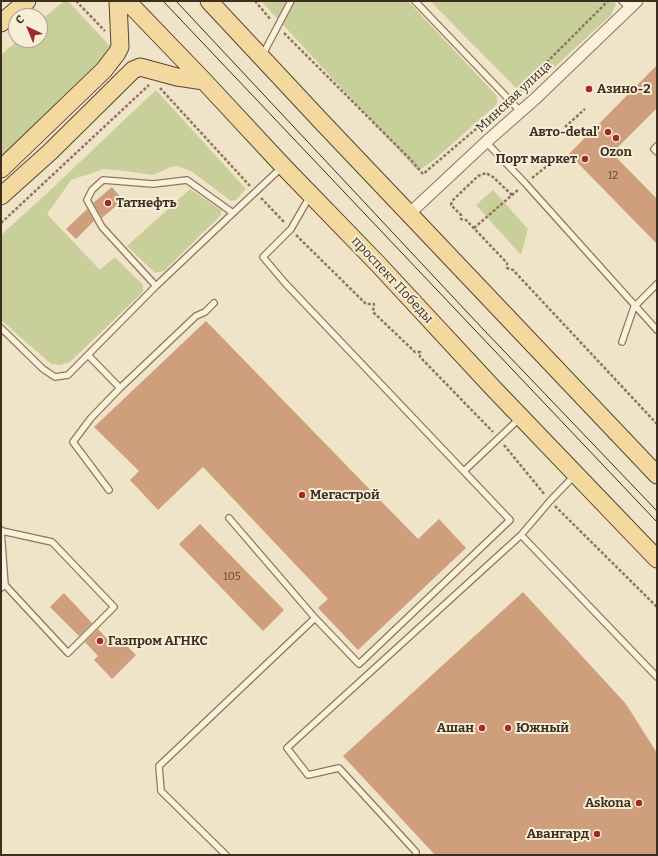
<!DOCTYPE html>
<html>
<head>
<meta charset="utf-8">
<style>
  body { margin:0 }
  #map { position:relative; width:658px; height:856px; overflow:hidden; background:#f0e4c8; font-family:Bitter,serif }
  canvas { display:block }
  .frame { position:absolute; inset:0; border:2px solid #3d2e20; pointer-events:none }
  .north { position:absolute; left:8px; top:8px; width:40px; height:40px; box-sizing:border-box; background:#f7eed8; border:1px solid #ada18e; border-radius:50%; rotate:316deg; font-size:11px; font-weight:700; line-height:16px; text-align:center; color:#3d2e20 }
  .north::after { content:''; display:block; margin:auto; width:14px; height:18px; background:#9e2a2b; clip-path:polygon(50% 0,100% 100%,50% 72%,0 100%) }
</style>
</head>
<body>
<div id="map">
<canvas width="658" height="856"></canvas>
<div class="frame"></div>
<div class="north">С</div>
</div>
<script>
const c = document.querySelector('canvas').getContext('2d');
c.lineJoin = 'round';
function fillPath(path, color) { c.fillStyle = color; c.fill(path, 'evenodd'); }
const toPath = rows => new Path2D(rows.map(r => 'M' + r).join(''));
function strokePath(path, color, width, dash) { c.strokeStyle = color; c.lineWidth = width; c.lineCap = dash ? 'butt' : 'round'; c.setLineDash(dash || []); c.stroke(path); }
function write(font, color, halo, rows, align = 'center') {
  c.font = font + ' Bitter,serif'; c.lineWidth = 4; c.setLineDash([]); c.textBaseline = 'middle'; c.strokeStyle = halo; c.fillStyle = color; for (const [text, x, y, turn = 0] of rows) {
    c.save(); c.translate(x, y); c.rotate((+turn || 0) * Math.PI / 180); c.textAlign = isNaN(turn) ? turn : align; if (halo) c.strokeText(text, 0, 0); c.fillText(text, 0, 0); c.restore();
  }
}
const green = toPath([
  [64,1,68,1,110,46,104,63,1,163,1,55,18,40,40,40,40,21],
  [261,1,408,1,497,96,497,104,434,160,421,169,416,169],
  [430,1,613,1,616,4,611,15,535,85,520,92],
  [156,90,246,189,236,200,231,201,191,171,177,166,171,167,153,175,125,171,104,169,71,180,47,214,100,270,115,257,143,285,143,292,70,362,60,365,51,364,1,320,1,235,45,195],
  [190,189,221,210,221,215,164,271,155,273,127,246],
  [493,190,528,229,521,255,476,205]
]);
const building = toPath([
  [657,65,657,108,612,153,657,199,657,244,569,154],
  [112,187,123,200,102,218,93,203],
  [87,209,94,221,76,239,66,229],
  [206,321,418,539,439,519,466,548,358,650,318,608,328,599,203,467,158,510,130,480,139,471,94,427],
  [200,524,284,610,263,631,179,544],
  [523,592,626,704,657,753,657,855,435,855,343,756],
  [64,593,92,623,79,636,50,607],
  [98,629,111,643,117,636,136,655,112,679,94,660,98,656,85,642]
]);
const path = toPath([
  [76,1,105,31],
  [255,1,271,20],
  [284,33,411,160,423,174,503,106],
  [160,88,250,186],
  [515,94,608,1],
  [565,127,585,109],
  [532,178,552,162],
  [512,195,493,177,486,173,478,176,452,201,451,205,461,215,461,219,466,220,507,263,507,268,513,270,657,424],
  [261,198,284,222],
  [1,223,149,85],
  [474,228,519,189],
  [296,235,366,304,374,304,373,312,415,352,420,352,420,357,493,432],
  [504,445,545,495],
  [555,506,657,607]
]);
const lane = toPath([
  [415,1,520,111],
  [622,1,629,8],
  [262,56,291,1],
  [486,142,525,183,657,330],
  [657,146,654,149,657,152],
  [156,286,102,227,87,200,92,190,103,180,153,184,187,180,233,213],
  [1,328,43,369,55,377,68,375,156,286,233,213,281,168],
  [622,342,634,307,657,284],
  [88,355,120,388],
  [464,471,520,418],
  [109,490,73,442,91,418,120,388,196,316,205,312,214,303],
  [229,518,315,618],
  [1,530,5,585,1,588],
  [2,531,52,542,114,607,68,653,5,585],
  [521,535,657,677],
  [226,855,161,791,159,766,315,618,359,664,510,520,285,283,263,257,291,229,310,196],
  [416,855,416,852,339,768,308,775,287,748,521,535,550,501,574,476]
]);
const street = toPath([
  [410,213,486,142,536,98,637,1]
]);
const primary = toPath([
  [127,1,204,81,283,166,378,264,493,388,657,559],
  [209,1,321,121,657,475],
  [1,23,27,1],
  [1,169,104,70,117,53,120,47,118,1],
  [1,196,50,152,133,70,140,67,177,77,204,81]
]);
const tram = toPath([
  [163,1,657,522],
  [176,1,482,328,657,511]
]);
const markers = [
  [589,89,4,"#9e2a2b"],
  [608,132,4,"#9e2a2b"],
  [616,138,4,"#9e2a2b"],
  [585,159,4,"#9e2a2b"],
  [108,203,4,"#9e2a2b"],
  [302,495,4,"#9e2a2b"],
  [100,641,4,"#9e2a2b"],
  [482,728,4,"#9e2a2b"],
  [508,728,4,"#9e2a2b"],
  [639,803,4,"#9e2a2b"],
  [597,834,4,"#9e2a2b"]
];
const numberNames = [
  ["12",613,176],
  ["105",232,577]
];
const poiNames = [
  ["Азино-2",597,89],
  ["Авто-detal'",600,132,"right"],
  ["Ozon",616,152,"center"],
  ["Порт маркет",577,159,"right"],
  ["Татнефть",116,203],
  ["Мегастрой",310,495],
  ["Газпром АГНКС",108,641],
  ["Ашан",474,728,"right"],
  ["Южный",516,728],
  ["Askona",631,803,"right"],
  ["Авангард",589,834,"right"]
];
const streetNames = [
  ["Минская улица",514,97,-43],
  ["проспект Победы",392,280,47]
];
fillPath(green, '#c9cf9b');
fillPath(building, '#cf9f7d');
strokePath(lane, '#8d765c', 8);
strokePath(street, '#8d765c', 13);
strokePath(primary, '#5b4430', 19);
strokePath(path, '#8d765c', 2.5, [3, 2]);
strokePath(lane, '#faf1dc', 5.5);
strokePath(street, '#faf1dc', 11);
strokePath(primary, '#f3d9a0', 17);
strokePath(tram, '#3d2e20', 1);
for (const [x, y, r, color] of markers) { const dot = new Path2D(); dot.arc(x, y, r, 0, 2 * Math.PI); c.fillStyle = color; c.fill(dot); strokePath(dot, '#f7eed8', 1.5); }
write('11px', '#624a37', null, numberNames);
write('bold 13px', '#3d2e20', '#f7eed8', poiNames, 'left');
write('13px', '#3d2e20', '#f7eed8', streetNames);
</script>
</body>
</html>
